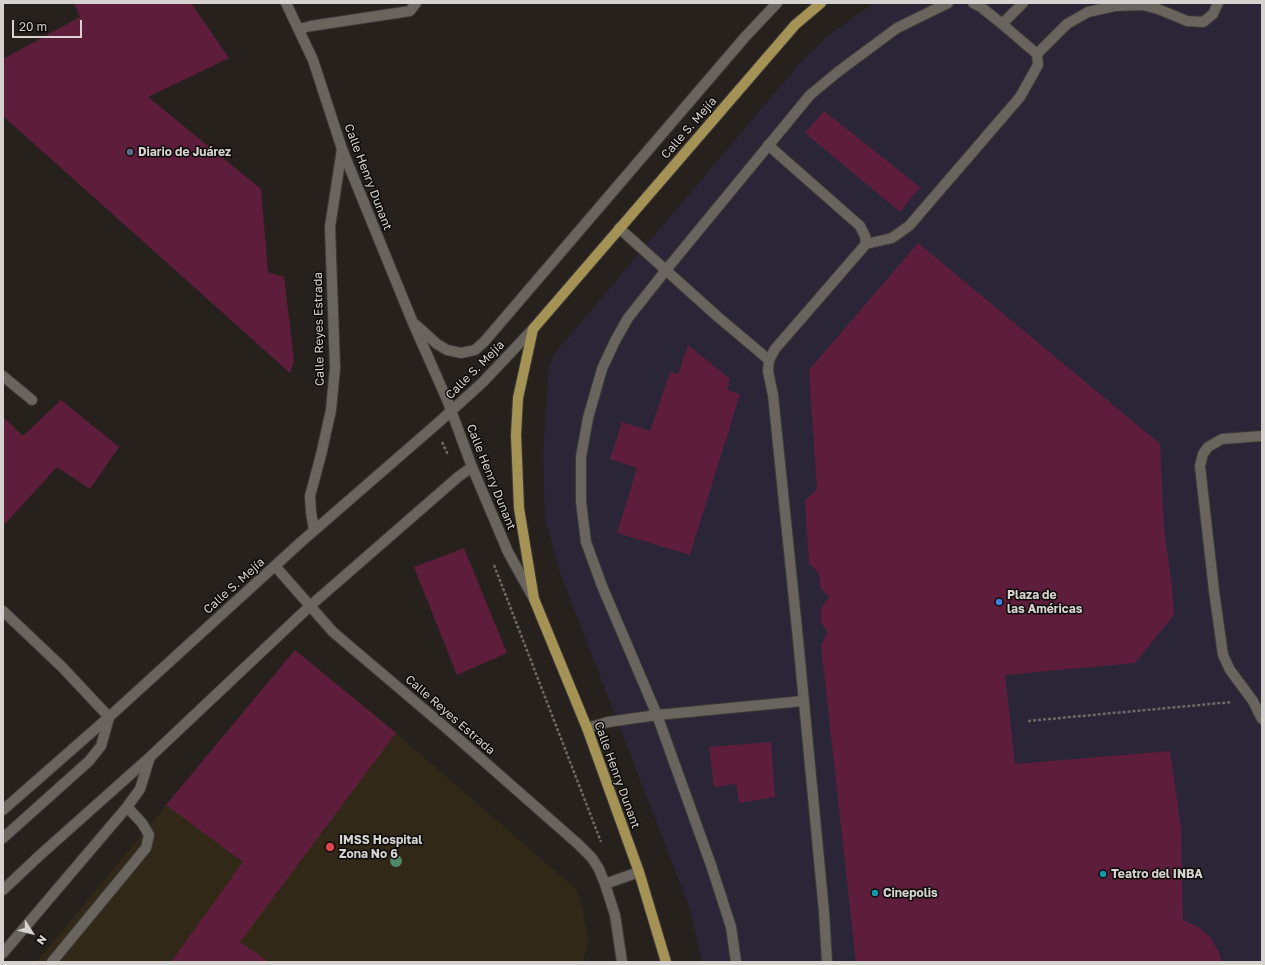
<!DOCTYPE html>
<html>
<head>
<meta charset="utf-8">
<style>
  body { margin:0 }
  #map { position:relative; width:1265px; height:965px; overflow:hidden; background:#26211d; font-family:"Golos Text",sans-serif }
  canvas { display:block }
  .frame { position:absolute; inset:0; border:4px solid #d5d2cf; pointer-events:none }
  .north { position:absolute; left:12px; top:913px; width:40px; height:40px; -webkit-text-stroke:3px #0d0b09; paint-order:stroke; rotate:126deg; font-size:11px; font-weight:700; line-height:16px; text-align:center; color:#d5d2cf }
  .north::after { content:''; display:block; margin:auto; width:14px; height:18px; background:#d5d2cf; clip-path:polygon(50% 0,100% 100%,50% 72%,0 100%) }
  .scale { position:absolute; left:12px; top:20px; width:70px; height:18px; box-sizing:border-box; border:2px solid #d5d2cf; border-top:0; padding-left:5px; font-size:12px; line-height:14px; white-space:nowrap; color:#d5d2cf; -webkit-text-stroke:3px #0d0b09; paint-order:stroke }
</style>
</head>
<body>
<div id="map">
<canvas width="1265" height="965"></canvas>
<div class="frame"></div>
<div class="north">N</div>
<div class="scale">20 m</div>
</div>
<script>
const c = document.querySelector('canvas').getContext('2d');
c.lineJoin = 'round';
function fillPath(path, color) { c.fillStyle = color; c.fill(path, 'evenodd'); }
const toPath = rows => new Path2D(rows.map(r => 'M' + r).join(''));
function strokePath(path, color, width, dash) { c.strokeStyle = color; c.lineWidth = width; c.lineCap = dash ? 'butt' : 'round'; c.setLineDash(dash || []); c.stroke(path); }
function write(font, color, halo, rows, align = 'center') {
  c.font = font + ' "Golos Text",sans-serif'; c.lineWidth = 3; c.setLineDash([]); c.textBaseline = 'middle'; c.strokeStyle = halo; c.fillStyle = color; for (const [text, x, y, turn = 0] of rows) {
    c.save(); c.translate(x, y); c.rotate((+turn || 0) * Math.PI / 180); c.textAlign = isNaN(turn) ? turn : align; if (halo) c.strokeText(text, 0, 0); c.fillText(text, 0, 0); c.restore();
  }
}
const commercial = toPath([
  [875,3,1262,3,1262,962,702,962,689,906,561,575,545,520,543,453,549,367,555,353,800,63,829,35,864,10]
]);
const medical = toPath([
  [295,650,396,733,576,889,583,909,588,942,583,962,36,962]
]);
const building = toPath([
  [74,3,191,3,229,58,148,97,261,189,268,272,284,277,294,360,290,373,3,116,3,59,80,17],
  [824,111,920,187,900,212,805,133],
  [918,243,1160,444,1164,528,1172,587,1174,615,1135,663,1005,675,1015,764,1170,751,1181,828,1183,920,1198,927,1211,938,1220,955,1221,962,856,962,821,645,828,632,821,623,821,608,829,597,820,587,819,573,809,563,805,501,817,489,809,370],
  [688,345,730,379,727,390,740,394,690,555,617,533,637,468,610,459,622,422,650,431,670,372,678,374],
  [61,400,119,447,90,489,57,467,3,526,3,417,23,436],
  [464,548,507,653,457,675,414,567],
  [295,650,396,733,240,942,269,962,171,962,243,862,166,805],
  [771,742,775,797,739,803,736,784,714,787,709,747]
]);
const path = toPath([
  [442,442,448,455],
  [494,565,601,842],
  [1028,721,1232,702]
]);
const minor = toPath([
  [286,3,313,60,342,149,413,323,448,402,472,467,508,552,533,597],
  [973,3,981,7,1002,24],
  [1023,3,1002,24,1037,54,1067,24,1088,12,1115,6,1143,5,1158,9,1187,21,1203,22,1213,14,1218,3],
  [299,29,311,26,410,11,416,3],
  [768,145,860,226,865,236,866,244],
  [619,228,718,317,769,360],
  [416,325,437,344,447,350,461,353,475,350,484,342,745,37,777,3],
  [3,376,32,400],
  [1262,436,1222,439,1208,447,1203,454,1200,466,1214,591,1223,655,1230,670,1253,701,1262,719],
  [314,530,311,512,310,496,321,455,331,410,335,368,330,227,342,149],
  [275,566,333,632,445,727,578,844,592,858,599,869,605,884,615,915,622,962],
  [3,611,62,667,109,717],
  [587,728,608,722,657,715,803,701],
  [3,810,109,717,301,542,439,422,483,382,533,329],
  [3,838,89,761,101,746,109,718],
  [605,884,639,872],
  [3,890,39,856,150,757,310,606,458,477,472,467],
  [3,953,127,807,140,789,150,757],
  [52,962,146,848,149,835,142,823,127,807],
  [736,962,731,927,711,865,657,715,602,586,586,542,581,502,581,457,588,418,602,369,615,341,628,318,666,270,810,95,839,71,897,28,948,3],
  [827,962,824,912,797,629,773,395,768,371,769,360,775,349,866,244,892,238,909,226,1020,97,1038,65,1037,54]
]);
const major = toPath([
  [666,962,639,872,587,728,534,599,519,508,516,435,518,398,533,329,795,25,821,3]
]);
const trees = [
  [396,861]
];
const markers = [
  [130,152,4,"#5c6f8a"],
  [999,602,4,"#3f7fe0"],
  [330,847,5,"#e0444e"],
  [1103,874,4,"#0f9aa8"],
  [875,893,4,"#0f9aa8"]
];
const streetNames = [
  ["Calle S. Mejía",689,128,-49],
  ["Calle Henry Dunant",368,177,69],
  ["Calle Reyes Estrada",319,329,-91],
  ["Calle S. Mejía",475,370,-45],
  ["Calle Henry Dunant",491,477,68],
  ["Calle S. Mejía",234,586,-42],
  ["Calle Reyes Estrada",450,715,41],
  ["Calle Henry Dunant",617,775,70]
];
const poiNames = [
  ["Diario de Juárez",138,152],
  ["Plaza de",1007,595],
  ["las Américas",1007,609],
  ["IMSS Hospital",339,840],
  ["Zona No 6",339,854],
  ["Teatro del INBA",1111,874],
  ["Cinepolis",883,893]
];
fillPath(commercial, '#2a2637');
fillPath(medical, '#312818');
fillPath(building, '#5e1e3b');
strokePath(minor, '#3f3b37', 12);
strokePath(major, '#3f3b37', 12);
strokePath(path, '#6d6965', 2.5, [3, 2]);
strokePath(minor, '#6a645f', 10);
strokePath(major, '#a59355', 10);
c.fillStyle = '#518867';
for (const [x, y] of trees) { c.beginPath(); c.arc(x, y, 6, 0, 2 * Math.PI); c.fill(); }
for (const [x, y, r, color] of markers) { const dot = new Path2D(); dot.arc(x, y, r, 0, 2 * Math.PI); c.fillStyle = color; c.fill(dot); strokePath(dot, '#0d0b09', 1.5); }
write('12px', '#d5d2cf', '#0d0b09', streetNames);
write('bold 12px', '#d5d2cf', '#0d0b09', poiNames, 'left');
</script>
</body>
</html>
